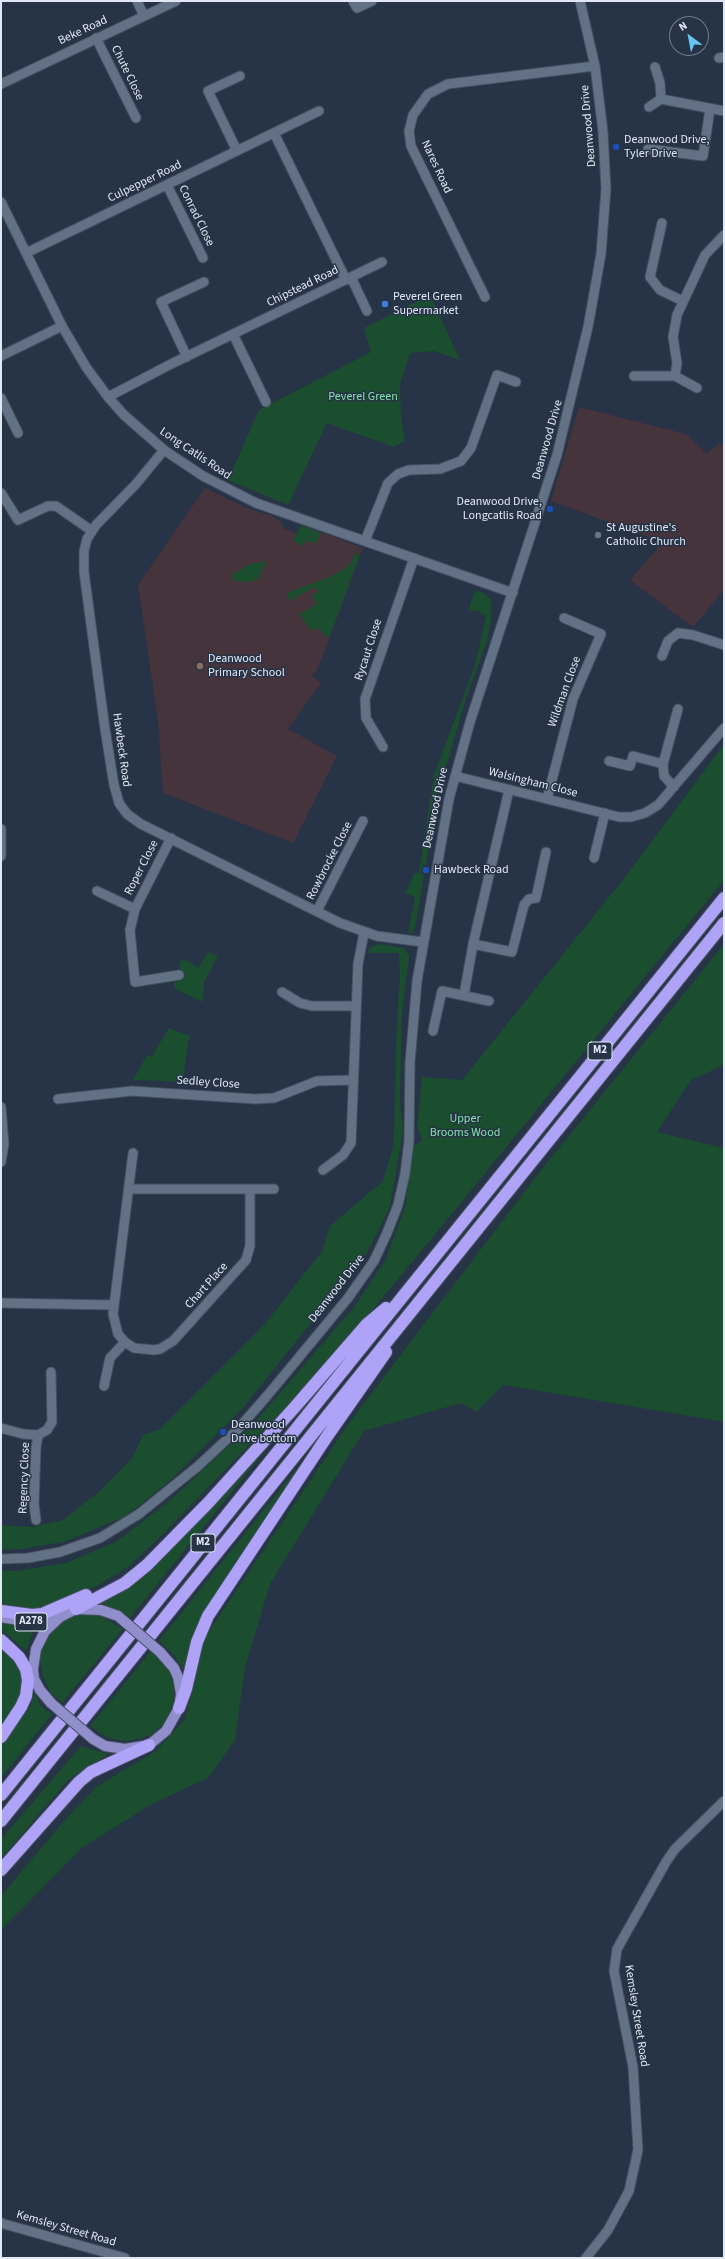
<!DOCTYPE html>
<html>
<head>
<meta charset="utf-8">
<style>
  body { margin:0 }
  #map { position:relative; width:725px; height:2259px; overflow:hidden; background:#273346; font-family:"Source Sans 3",sans-serif }
  canvas { display:block }
  .frame { position:absolute; inset:0; border:2px solid #e0e8f5; pointer-events:none }
  .north { position:absolute; left:669px; top:16px; width:40px; height:40px; box-sizing:border-box; background:#273346; border:1px solid #717b8c; border-radius:50%; rotate:328deg; font-size:11px; font-weight:700; line-height:16px; text-align:center; color:#e0e8f5 }
  .north::after { content:''; display:block; margin:auto; width:14px; height:18px; background:#64c5ee; clip-path:polygon(50% 0,100% 100%,50% 72%,0 100%) }
</style>
</head>
<body>
<div id="map">
<canvas width="725" height="2259"></canvas>
<div class="frame"></div>
<div class="north">N</div>
</div>
<script>
const c = document.querySelector('canvas').getContext('2d');
c.lineJoin = 'round';
function fillPath(path, color) { c.fillStyle = color; c.fill(path, 'evenodd'); }
const toPath = rows => new Path2D(rows.map(r => 'M' + r).join(''));
function strokePath(path, color, width, dash) { c.strokeStyle = color; c.lineWidth = width; c.lineCap = dash ? 'butt' : 'round'; c.setLineDash(dash || []); c.stroke(path); }
function write(font, color, halo, rows, align = 'center') {
  c.font = font + ' "Source Sans 3",sans-serif'; c.lineWidth = 3; c.setLineDash([]); c.textBaseline = 'middle'; c.strokeStyle = halo; c.fillStyle = color; for (const [text, x, y, turn = 0] of rows) {
    c.save(); c.translate(x, y); c.rotate((+turn || 0) * Math.PI / 180); c.textAlign = isNaN(turn) ? turn : align; if (halo) c.strokeText(text, 0, 0); c.fillText(text, 0, 0); c.restore();
  }
}
const education = toPath([
  [579,407,686,434,707,454,719,443,724,447,724,590,693,627,630,580,663,542,551,501],
  [205,488,244,507,272,516,280,521,285,529,297,533,301,525,363,548,329,639,316,672,311,675,321,683,288,729,337,756,293,843,163,793,158,720,138,585]
]);
const green = toPath([
  [430,295,460,360,434,351,410,353,400,384,401,418,405,441,394,447,327,423,288,505,228,480,259,410,371,352,364,328],
  [301,525,321,533,316,543,306,541,303,546,293,541],
  [355,553,360,555,329,638,317,628,312,631,299,614,317,604,312,596,318,591,314,587,290,601,286,593,330,577,344,569,351,563],
  [267,561,258,579,250,582,234,581,231,575,250,564],
  [475,590,484,593,491,600,491,621,487,641,464,705,443,777,431,833,415,928,413,932,408,933,415,897,405,893,414,874,419,872,434,775,475,665,486,616,478,611,468,611],
  [724,744,724,880,433,1237,349,1338,281,1412,165,1532,128,1567,99,1585,35,1612,1,1605,1,1570,16,1571,66,1563,117,1541,169,1501,254,1423,354,1307,385,1261,405,1207,414,1145,422,1141,417,1126,422,1077,462,1080,622,881],
  [378,944,404,948,409,956,402,1014,400,1100,403,1130,390,1207,367,1253,242,1409,173,1478,126,1516,67,1541,23,1549,1,1550,1,1525,32,1527,63,1520,101,1490,132,1458,143,1435,160,1429,264,1325,323,1250,329,1227,383,1181,393,1147,394,1134,397,1016,400,977,399,953,366,953,371,947],
  [724,944,724,1063,720,1067,691,1080,657,1132,724,1148,724,1422,503,1385,476,1412,461,1403,364,1431,270,1584,245,1667,235,1740,208,1778,150,1805,82,1848,1,1930,1,1896,63,1822,97,1786,156,1751,185,1719,205,1637,349,1423,538,1174],
  [208,952,218,956,204,982,203,1002,175,989,174,981,182,980,179,975,180,961,186,960,198,968],
  [169,1028,190,1036,188,1042,183,1082,133,1080,147,1055,152,1056],
  [278,1433,279,1434,130,1618,97,1600,121,1587],
  [321,1438,228,1577,185,1673,174,1655,159,1641],
  [87,1614,101,1616,123,1629,62,1703,50,1692,43,1676,39,1656,50,1632,59,1623,72,1615],
  [1,1620,39,1625,32,1634,26,1651,1,1629],
  [1,1647,17,1661,24,1684,21,1698,1,1726],
  [151,1651,169,1670,174,1685,174,1702,165,1722,152,1734,139,1739,125,1741,108,1738,90,1726],
  [35,1692,40,1705,52,1714,1,1778,1,1746,31,1705],
  [81,1746,109,1754,69,1779,1,1859,1,1839]
]);
const minor = toPath([
  [137,1,144,16],
  [353,1,357,8,372,1],
  [96,38,136,118],
  [719,58,724,57],
  [655,67,660,83,661,99,724,111],
  [1,84,176,1],
  [649,107,661,99],
  [274,133,346,280],
  [648,149,703,156,710,109],
  [237,151,208,91,240,76],
  [167,185,203,258],
  [1,202,62,326,86,367,108,397,124,415,164,450,203,476,256,503,513,593],
  [662,223,650,277,660,290,683,301],
  [26,253,319,111],
  [351,277,367,311],
  [485,297,411,146,409,131,413,115,428,94,448,84,595,66],
  [233,334,266,402],
  [1,356,62,326],
  [187,357,161,302,204,282],
  [634,376,675,376,697,388],
  [675,376,677,363,673,337,677,315,705,255,724,235],
  [108,397,169,365,382,262],
  [1,398,18,433],
  [164,450,136,484,96,525,87,539,84,551,84,572,105,729,114,785,119,803,127,814,141,824,340,923,377,936,423,942],
  [1,493,18,520,48,506,56,506,92,531],
  [365,541,388,483,398,474,409,470,440,469,461,461,471,448,497,375,516,382],
  [662,656,668,641,678,633,693,635,724,645],
  [383,747,366,718,365,699,414,558],
  [609,761,630,766,633,756,663,764],
  [455,776,619,817,631,817,645,813,658,805,724,728],
  [674,787,664,776,663,764,678,709],
  [547,799,573,699,601,634,564,618],
  [1,829,1,856],
  [171,838,135,909,130,930,135,982,179,975],
  [594,858,605,813],
  [97,891,135,909],
  [317,911,363,821],
  [473,944,512,952,524,905,529,899,536,898,546,852],
  [282,992,300,1003,312,1006,355,1006],
  [464,995,473,944,509,790],
  [433,1031,442,991,489,1001],
  [58,1099,132,1091,255,1099,274,1098,317,1081,353,1080],
  [1,1107,4,1144,1,1162],
  [133,1153,113,1314,118,1334,125,1342,134,1348,154,1350,160,1349,173,1341,246,1260,250,1246,250,1190],
  [323,1170,343,1155,351,1143,358,964,364,933],
  [129,1189,274,1189],
  [1,1303,113,1305],
  [104,1386,110,1358,125,1342],
  [1,1428,23,1434,38,1435],
  [36,1520,34,1504,36,1448,38,1435,47,1430,52,1422,51,1372],
  [1,1559,28,1558,60,1552,100,1538,139,1514,197,1467,238,1429,267,1396,348,1298,374,1261,387,1233,398,1205,405,1174,409,1141,410,1062,417,981,449,799,470,722,557,455,588,327,601,254,606,189,603,132,595,66,580,1],
  [1,2223,125,2258],
  [586,2258,608,2230,629,2191,638,2150,633,2067,614,1971,617,1949,666,1862,675,1849,724,1801]
]);
const major = toPath([
  [1,1617,35,1623,58,1618],
  [51,1703,40,1690,34,1679,33,1669,36,1649,45,1631,60,1617,76,1609,101,1610,118,1616],
  [93,1739,105,1746,125,1749,149,1745,166,1731,179,1708,181,1694,178,1677,174,1668,160,1652]
]);
const highway = toPath([
  [76,1609,125,1583,147,1565,208,1503,294,1408,367,1324,386,1308],
  [1,1611,32,1615,42,1614,86,1595],
  [1,1640,19,1657,26,1669,28,1680,26,1696,21,1707,1,1737],
  [179,1708,186,1689,197,1642,208,1616,328,1435,386,1352],
  [1,1795,724,898],
  [1,1821,724,923],
  [1,1870,79,1782,91,1772,149,1745]
]);
const majorBridge = toPath([
  [118,1616,160,1652],
  [51,1703,93,1739]
]);
const markers = [
  [616,147,4,"#1a4fb4"],
  [385,304,4,"#3f7fe0"],
  [550,509,4,"#1a4fb4"],
  [598,535,4,"#6b7280"],
  [200,666,4,"#8d6e63"],
  [426,870,4,"#1a4fb4"],
  [223,1432,4,"#1a4fb4"]
];
const shields = [
  [600,1051,24],
  [203,1543,24],
  [31,1622,32]
];
const shieldNames = [
  ["M2",600,1051],
  ["M2",203,1543],
  ["A278",31,1622]
];
const streetNames = [
  ["Beke Road",83,31,-25],
  ["Chute Close",127,73,64],
  ["Deanwood Drive",589,126,-95],
  ["Nares Road",436,167,65],
  ["Culpepper Road",145,182,-26],
  ["Conrad Close",196,216,64],
  ["Chipstead Road",303,287,-26],
  ["Deanwood Drive",548,440,-74],
  ["Long Catlis Road",195,454,34],
  ["Rycaut Close",369,650,-72],
  ["Wildman Close",565,692,-70],
  ["Hawbeck Road",121,750,82],
  ["Walsingham Close",533,783,14],
  ["Deanwood Drive",436,808,-78],
  ["Rowbrocke Close",330,861,-63],
  ["Roper Close",142,868,-63],
  ["Sedley Close",208,1083,4],
  ["Chart Place",207,1286,-48],
  ["Deanwood Drive",337,1289,-52],
  ["Regency Close",25,1478,-88],
  ["Kemsley Street Road",636,2016,81],
  ["Kemsley Street Road",66,2229,16]
];
const poiNames = [
  ["Deanwood Drive,",624,140],
  ["Tyler Drive",624,154],
  ["Peverel Green",393,297],
  ["Supermarket",393,311],
  ["Deanwood Drive,",542,502,"right"],
  ["Longcatlis Road",542,516,"right"],
  ["St Augustine's",606,528],
  ["Catholic Church",606,542],
  ["Deanwood",208,659],
  ["Primary School",208,673],
  ["Hawbeck Road",434,870],
  ["Deanwood",231,1425],
  ["Drive bottom",231,1439]
];
const parkNames = [
  ["Peverel Green",363,397],
  ["Upper",465,1119],
  ["Brooms Wood",465,1133]
];
fillPath(education, '#46343c');
fillPath(green, '#1b4d2f');
strokePath(minor, '#455060', 11);
strokePath(major, '#455060', 12);
strokePath(highway, '#455060', 14);
strokePath(minor, '#637187', 9);
strokePath(major, '#918fcb', 10);
strokePath(highway, '#afa3f8', 12);
strokePath(majorBridge, '#455060', 12, []);
strokePath(majorBridge, '#918fcb', 10);
for (const [x, y, r, color] of markers) { const dot = new Path2D(); dot.arc(x, y, r, 0, 2 * Math.PI); c.fillStyle = color; c.fill(dot); strokePath(dot, '#273346', 1.5); }
for (const [x, y, w] of shields) { const box = new Path2D(); box.roundRect(x - w / 2, y - 9, w, 18, 3); c.fillStyle = '#273346'; c.fill(box); strokePath(box, '#e0e8f5', 1); }
write('bold 11px', '#e0e8f5', null, shieldNames);
write('12px', '#e0e8f5', '#273346', streetNames);
write('12px', '#e0e8f5', '#273346', poiNames, 'left');
write('12px', '#81e3a5', '#273346', parkNames);
</script>
</body>
</html>
